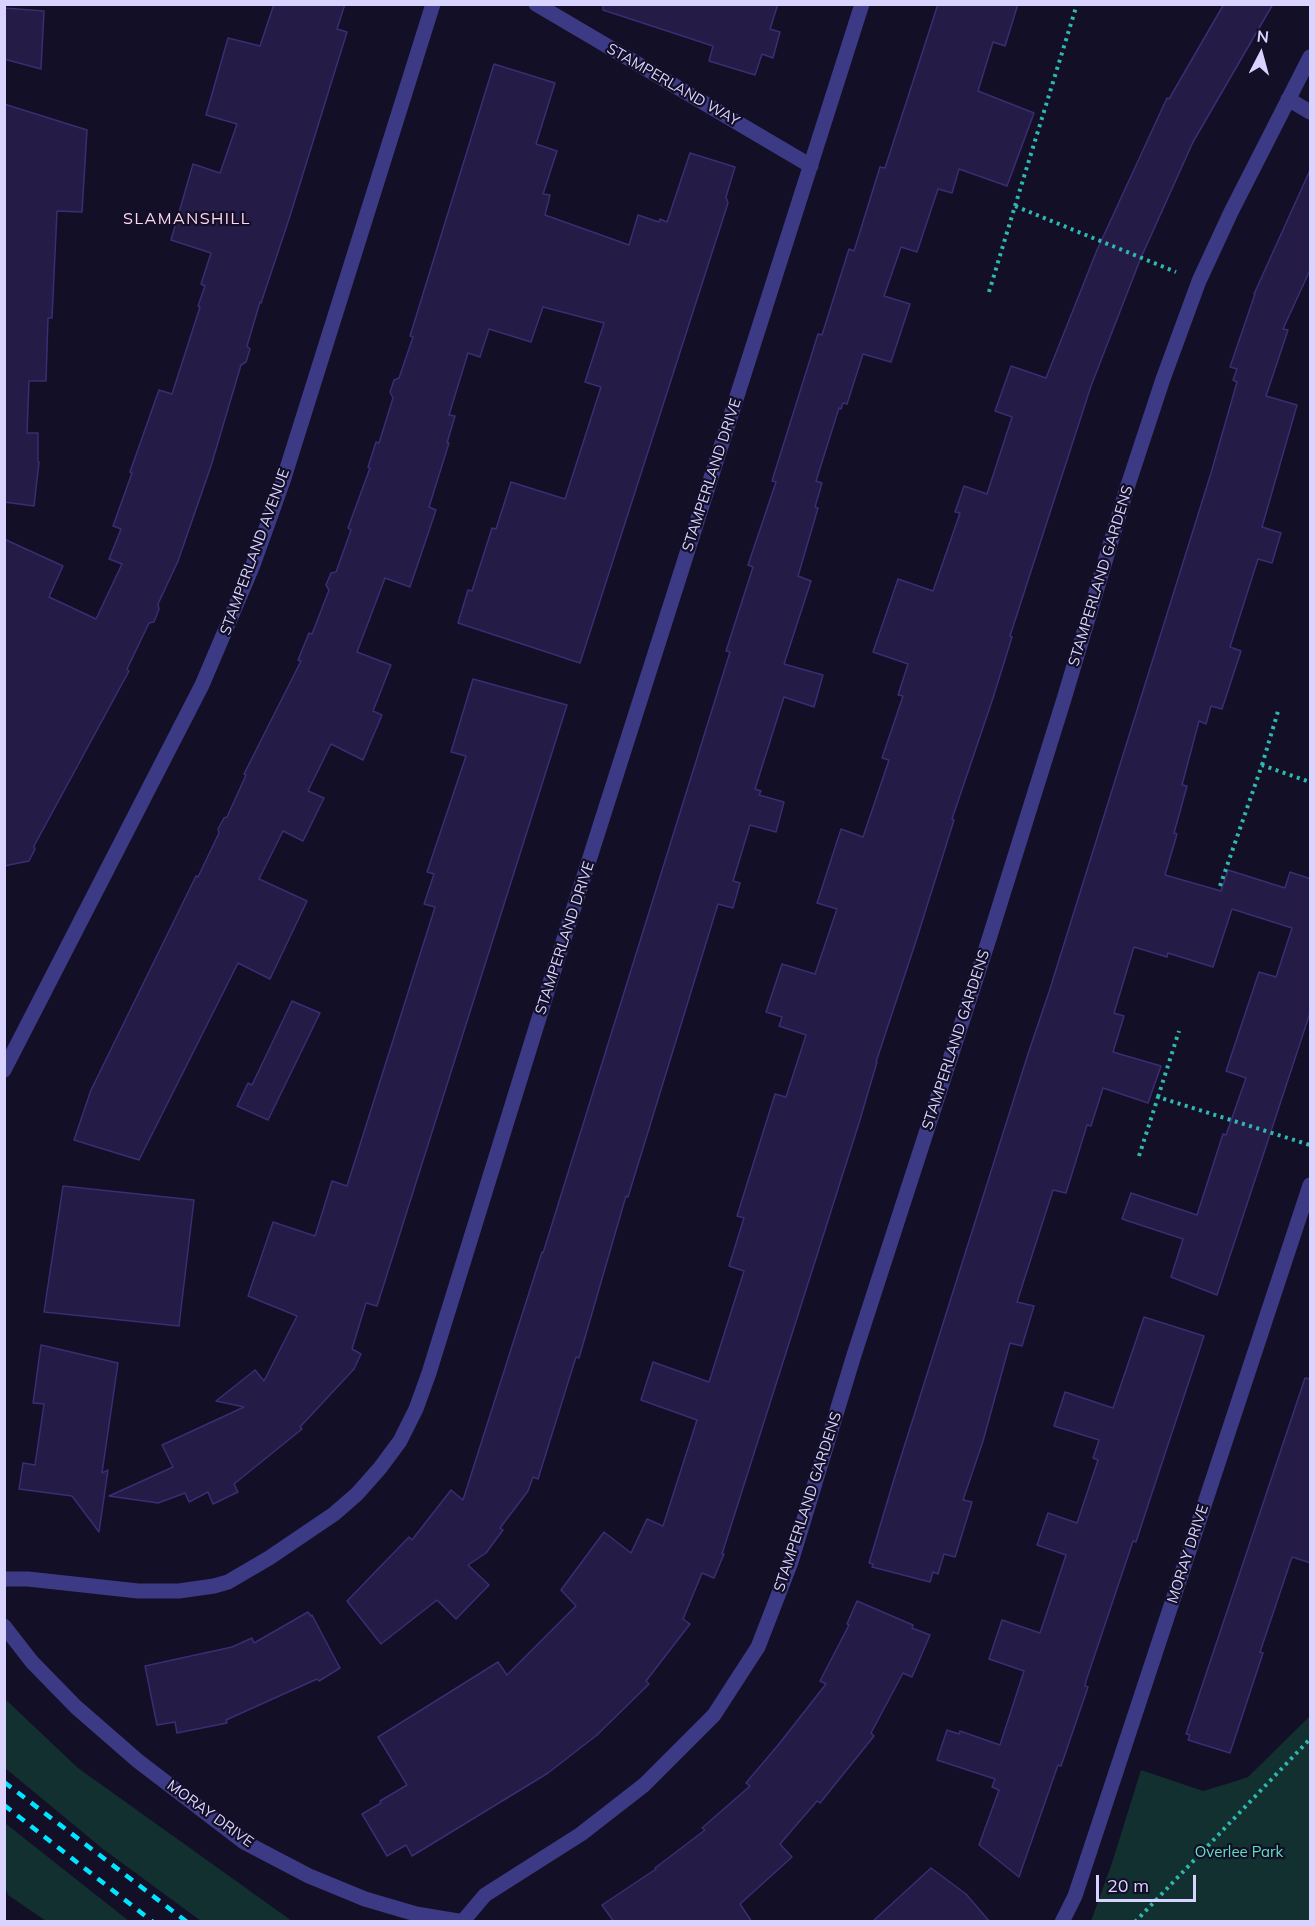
<!DOCTYPE html>
<html>
<head>
<meta charset="utf-8">
<style>
  body { margin:0 }
  #map { position:relative; width:1315px; height:1926px; overflow:hidden; background:#130f26; font-family:Mulish,sans-serif }
  canvas { display:block }
  .frame { position:absolute; inset:0; border:6px solid #d9d4ff; pointer-events:none }
  .north { position:absolute; left:1231px; top:24px; width:60px; height:60px; -webkit-text-stroke:4px #130f26; paint-order:stroke; rotate:6deg; font-size:16px; font-weight:700; line-height:24px; text-align:center; color:#d9d4ff }
  .north::after { content:''; display:block; margin:auto; width:21px; height:27px; background:#d9d4ff; clip-path:polygon(50% 0,100% 100%,50% 72%,0 100%) }
  .scale { position:absolute; left:1096px; top:1875px; width:100px; height:27px; box-sizing:border-box; border:3px solid #d9d4ff; border-top:0; padding-left:8px; font-size:18px; line-height:21px; white-space:nowrap; color:#d9d4ff; -webkit-text-stroke:4px #130f26; paint-order:stroke }
</style>
</head>
<body>
<div id="map">
<canvas width="1315" height="1926"></canvas>
<div class="frame"></div>
<div class="north">N</div>
<div class="scale">20 m</div>
</div>
<script>
const c = document.querySelector('canvas').getContext('2d');
c.lineJoin = 'round';
function fillPath(path, color) { c.fillStyle = color; c.fill(path, 'evenodd'); }
const toPath = rows => new Path2D(rows.map(r => 'M' + r).join(''));
function strokePath(path, color, width, dash) { c.strokeStyle = color; c.lineWidth = width; c.lineCap = dash ? 'butt' : 'round'; c.setLineDash(dash || []); c.stroke(path); }
function write(font, color, halo, rows, align = 'center') {
  c.font = font + ' Mulish,sans-serif'; c.lineWidth = 4.5; c.setLineDash([]); c.textBaseline = 'middle'; c.strokeStyle = halo; c.fillStyle = color; for (const [text, x, y, turn = 0] of rows) {
    c.save(); c.translate(x, y); c.rotate((+turn || 0) * Math.PI / 180); c.textAlign = isNaN(turn) ? turn : align; if (halo) c.strokeText(text, 0, 0); c.fillText(text, 0, 0); c.restore();
  }
}
const green = toPath([
  [4,1698,78,1768,292,1921,201,1921,103,1849,5,1768],
  [1310,1716,1310,1921,1091,1921,1112,1863,1141,1770,1203,1791,1233,1782,1248,1777],
  [5,1823,53,1861,129,1921,46,1921,8,1895,5,1886]
]);
const building = toPath([
  [274,4,345,4,337,29,347,32,289,219,261,303,260,302,247,346,250,349,246,362,241,365,211,466,178,561,158,604,159,609,154,622,149,623,127,669,129,671,34,846,35,849,29,861,4,866,4,539,63,566,49,597,96,619,122,564,109,559,121,529,113,526,132,473,130,472,159,390,172,394,200,307,198,306,205,286,201,284,211,253,171,240,193,164,220,173,237,124,206,115,228,38,260,46,274,4],
  [603,4,778,4,770,29,780,32,773,58,762,54,755,75,709,61,713,46,603,10,603,4],
  [938,4,1018,4,1005,46,993,42,978,91,1034,113,1007,186,959,169,952,193,938,189,917,252,901,247,884,296,910,304,891,362,863,354,847,404,843,403,841,409,839,408,816,481,822,483,815,507,818,508,798,576,811,581,784,664,823,675,814,707,784,697,755,789,761,791,759,795,784,802,776,832,750,825,733,881,740,883,733,908,718,904,628,1197,626,1196,579,1358,576,1357,538,1479,533,1477,528,1491,500,1528,503,1530,486,1553,468,1565,489,1585,456,1619,437,1600,381,1644,347,1601,409,1537,412,1540,451,1490,463,1500,542,1252,543,1253,730,652,726,651,753,567,748,565,776,482,772,481,818,334,822,335,849,249,854,251,880,167,885,168,938,4],
  [1224,4,1273,4,1193,142,1140,260,1091,386,1010,636,1012,637,993,698,952,819,954,820,916,941,876,1062,877,1062,859,1123,722,1554,724,1554,714,1578,702,1573,683,1619,690,1624,646,1681,649,1684,597,1735,548,1773,412,1856,406,1845,387,1856,362,1814,381,1803,380,1801,407,1785,378,1737,498,1662,507,1675,576,1606,561,1590,604,1532,631,1553,647,1519,663,1526,697,1420,641,1400,653,1362,709,1382,744,1271,729,1266,744,1218,737,1216,775,1094,786,1097,806,1035,779,1026,782,1017,766,1012,782,964,815,974,837,909,817,903,841,829,863,837,889,760,882,758,903,696,898,695,908,664,873,652,898,579,933,591,960,513,955,512,964,486,987,494,1012,417,995,411,1011,366,1046,378,1097,250,1167,98,1169,99,1224,4],
  [4,8,44,11,41,69,4,59,4,8],
  [494,64,555,83,536,144,557,151,543,194,550,195,545,215,629,245,638,215,659,222,660,219,667,222,690,153,735,167,726,197,728,203,580,663,458,623,468,590,472,591,492,528,496,529,511,482,565,499,601,387,585,382,604,323,543,307,531,342,489,329,480,357,468,353,449,415,455,416,447,443,449,443,429,507,436,510,410,587,385,578,357,652,391,665,373,711,382,715,363,760,331,744,308,791,324,798,303,841,283,831,259,879,307,901,270,979,238,963,139,1160,74,1140,91,1090,196,876,198,877,219,833,218,829,224,818,227,817,246,775,244,774,301,661,298,660,309,633,312,634,329,590,326,585,331,573,336,572,351,530,348,528,370,468,368,467,376,442,379,443,393,398,390,392,394,380,399,378,413,337,410,336,494,64],
  [4,104,87,130,82,212,57,211,52,318,48,318,46,381,29,381,27,433,38,433,38,462,39,462,34,506,4,502,4,104],
  [1311,168,1311,268,1283,329,1288,330,1266,396,1297,405,1262,527,1281,533,1272,563,1258,559,1230,647,1241,651,1222,709,1211,706,1206,724,1199,721,1182,785,1187,786,1174,833,1177,834,1165,875,1221,891,1228,870,1285,888,1290,872,1311,879,1311,1010,1217,1295,1171,1277,1183,1239,1122,1219,1131,1193,1197,1215,1223,1134,1226,1135,1246,1078,1226,1071,1259,972,1276,977,1292,928,1232,909,1213,967,1168,953,1167,957,1134,947,1114,1013,1124,1016,1113,1052,1161,1066,1148,1103,1103,1088,1091,1126,1087,1125,1066,1193,1053,1190,1017,1302,1034,1306,1022,1346,1010,1343,983,1441,963,1500,972,1502,955,1557,944,1554,938,1574,933,1572,930,1582,872,1567,873,1564,869,1563,894,1479,1028,1054,1049,992,1211,473,1237,382,1233,380,1237,369,1230,367,1255,294,1254,294,1311,168],
  [473,679,567,705,377,1306,366,1303,352,1349,361,1354,354,1369,300,1427,302,1429,234,1484,238,1492,213,1504,208,1492,189,1502,185,1493,158,1503,109,1496,173,1467,162,1445,244,1407,216,1401,255,1370,264,1381,297,1316,248,1296,273,1222,315,1236,332,1181,347,1186,435,907,424,904,434,874,427,872,466,756,451,752,473,679],
  [292,1001,320,1013,268,1120,237,1106,248,1083,252,1085,292,1001],
  [63,1186,194,1200,179,1326,44,1312,63,1186],
  [1144,1317,1204,1336,1149,1502,1136,1542,1133,1541,1086,1681,1085,1686,1088,1687,1061,1766,1058,1765,1019,1877,979,1845,999,1790,992,1787,995,1779,937,1760,947,1730,959,1734,960,1731,1000,1745,1024,1671,989,1659,1002,1620,1040,1633,1066,1555,1037,1545,1048,1513,1077,1523,1098,1460,1093,1458,1099,1440,1054,1426,1065,1392,1113,1408,1144,1317],
  [41,1345,118,1363,102,1473,108,1470,99,1532,72,1496,19,1489,23,1463,35,1465,44,1404,33,1403,41,1345],
  [1305,1378,1311,1379,1311,1563,1292,1557,1260,1652,1263,1653,1230,1753,1188,1740,1190,1735,1186,1734,1305,1378],
  [857,1601,913,1625,912,1628,930,1635,912,1677,903,1673,871,1733,874,1736,820,1803,817,1801,780,1844,792,1857,740,1904,752,1922,614,1922,602,1905,656,1869,655,1868,705,1830,702,1828,750,1786,746,1783,779,1744,826,1684,820,1681,849,1625,847,1624,857,1601],
  [308,1612,311,1616,312,1615,340,1668,319,1681,317,1679,226,1720,227,1723,177,1733,175,1722,157,1725,145,1666,232,1647,252,1638,254,1643,308,1612],
  [931,1868,966,1894,990,1922,872,1922,931,1868]
]);
const path = toPath([
  [1015,206,1077,4],
  [989,292,1015,206,1176,272],
  [1262,765,1279,708],
  [1220,886,1262,765,1310,782],
  [1158,1097,1179,1031],
  [1139,1156,1158,1097,1310,1145],
  [1135,1922,1310,1739]
]);
const street = toPath([
  [536,4,811,166],
  [1288,99,1310,112],
  [4,1070,202,685,253,565,283,481,433,4],
  [4,1579,28,1579,138,1591,179,1591,214,1586,228,1582,269,1558,334,1514,357,1494,380,1468,400,1441,416,1409,429,1373,548,989,862,4],
  [4,1626,32,1662,76,1707,138,1761,244,1842,309,1876,365,1899,416,1914,464,1922],
  [463,1921,485,1895,581,1834,644,1785,714,1715,758,1647,791,1562,854,1355,989,939,1064,699,1127,488,1163,379,1199,281,1231,212,1310,57],
  [1062,1922,1075,1896,1310,1185]
]);
const rail = toPath([
  [4,1782,187,1922],
  [4,1805,153,1922]
]);
const streetNames = [
  ["STAMPERLAND WAY",673,85,30],
  ["STAMPERLAND DRIVE",712,475,-72],
  ["STAMPERLAND AVENUE",255,552,-70],
  ["STAMPERLAND GARDENS",1101,576,-73],
  ["STAMPERLAND DRIVE",565,938,-72],
  ["STAMPERLAND GARDENS",956,1040,-72],
  ["STAMPERLAND GARDENS",808,1502,-72],
  ["MORAY DRIVE",1188,1554,-72],
  ["MORAY DRIVE",210,1814,36]
];
const parkNames = [
  ["Overlee Park",1239,1852]
];
const neighbourhoodNames = [
  ["SLAMANSHILL",187,219]
];
fillPath(green, '#12302f');
fillPath(building, '#241b47');
strokePath(building, '#3b2d73', 1.5);
strokePath(path, '#2fb8b0', 4, [3, 4.5]);
strokePath(street, '#3d3a85', 15);
strokePath(rail, '#00e5ff', 4.5, [9, 8]);
write('15px', '#d9d4ff', '#130f26', streetNames);
write('15px', '#5fe0c0', '#130f26', parkNames);
c.letterSpacing = '1.5px';
write('16px', '#ffd6f0', '#130f26', neighbourhoodNames);
c.letterSpacing = '0px';
</script>
</body>
</html>
